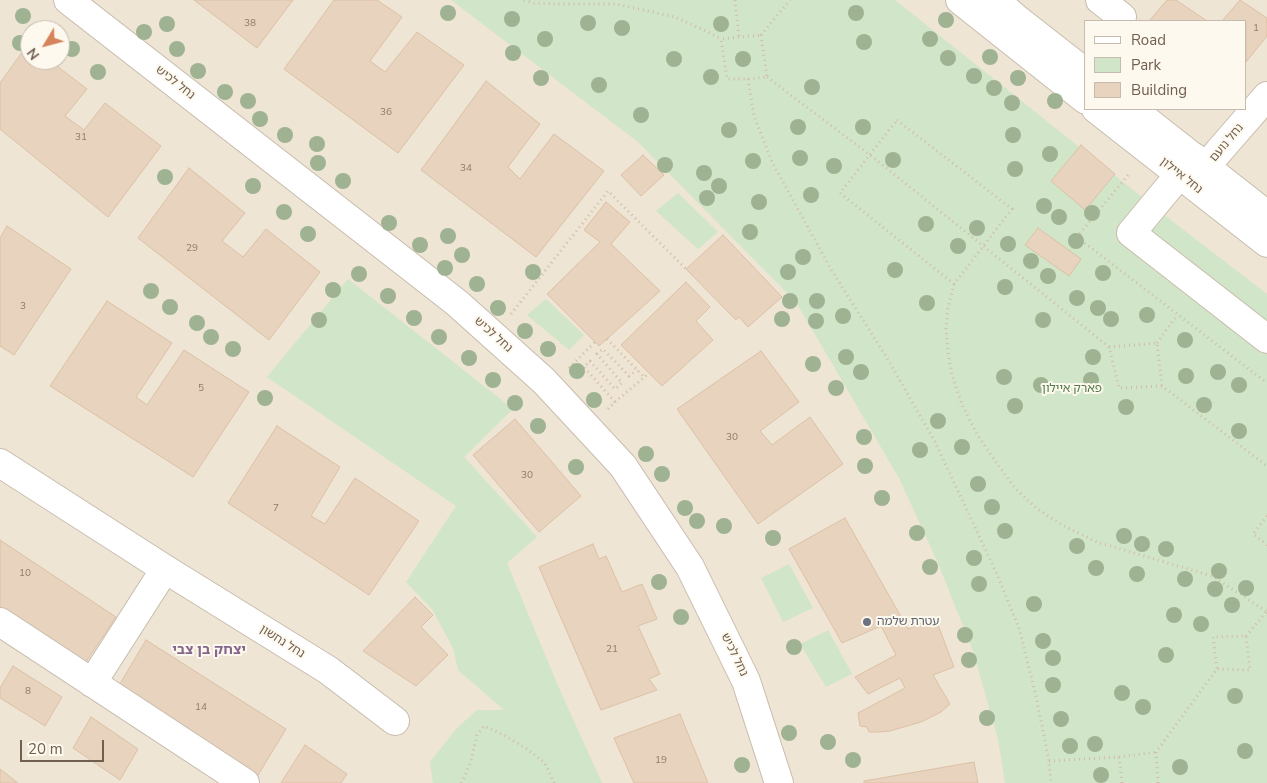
<!DOCTYPE html>
<html>
<head>
<meta charset="utf-8">
<style>
  body { margin:0 }
  #map { position:relative; width:1267px; height:783px; overflow:hidden; background:#faf5e8; font-family:"Nunito Sans",sans-serif }
  canvas { display:block }
  .legend { position:absolute; left:1084px; top:20px; width:162px; height:90px; box-sizing:border-box; background:#fdf9ee; border:1px solid #c5bbae; margin:0; padding:6px 9px; list-style:none; font-size:15px; color:#715f4f }
  .legend li { display:flex; align-items:center; gap:10px; height:25px }
  .legend b { width:25px; border:1px solid #c5bbae }
  .north { position:absolute; left:20px; top:20px; width:50px; height:50px; box-sizing:border-box; background:#fdf9ee; border:1px solid #c5bbae; border-radius:50%; rotate:233deg; font-size:14px; font-weight:700; line-height:20px; text-align:center; color:#715f4f }
  .north::after { content:''; display:block; margin:auto; width:18px; height:22px; background:#d6845c; clip-path:polygon(50% 0,100% 100%,50% 72%,0 100%) }
  .scale { position:absolute; left:20px; top:740px; width:84px; height:22px; box-sizing:border-box; border:2px solid #715f4f; border-top:0; padding-left:6px; font-size:15px; line-height:18px; white-space:nowrap; color:#715f4f; -webkit-text-stroke:4px #fdf9ee; paint-order:stroke }
</style>
</head>
<body>
<div id="map">
<canvas width="1267" height="783"></canvas>
<ul class="legend">
<li><b style="height:6px;background:#fff"></b>Road</li>
<li><b style="height:14px;background:#d1e6c8"></b>Park</li>
<li><b style="height:14px;background:#e7d3be"></b>Building</li>
</ul>
<div class="north">N</div>
<div class="scale">20 m</div>
</div>
<script>
const c = document.querySelector('canvas').getContext('2d');
c.lineJoin = 'round';
function fillPath(path, color) { c.fillStyle = color; c.fill(path, 'evenodd'); }
const toPath = rows => new Path2D(rows.map(r => 'M' + r).join(''));
function strokePath(path, color, width, dash) { c.strokeStyle = color; c.lineWidth = width; c.lineCap = dash ? 'butt' : 'round'; c.setLineDash(dash || []); c.stroke(path); }
function write(font, color, halo, rows, align = 'center') {
  c.font = font + ' "Nunito Sans","Noto Sans Hebrew",sans-serif'; c.lineWidth = 4; c.setLineDash([]); c.textBaseline = 'middle'; c.strokeStyle = halo; c.fillStyle = color; for (const [text, x, y, turn = 0] of rows) {
    c.save(); c.translate(x, y); c.rotate((+turn || 0) * Math.PI / 180); c.textAlign = isNaN(turn) ? turn : align; if (halo) c.strokeText(text, 0, 0); c.fillText(text, 0, 0); c.restore();
  }
}
const residential = toPath([
  [0,0,1267,0,1267,783,0,783],
  [1086,21,1246,21,1246,109,1086,109],
  [30,30,60,30,60,60,30,60]
]);
const green = toPath([
  [451,0,895,0,1172,221,1267,294,1267,783,1005,783,998,739,973,651,938,563,899,478,796,302,638,142],
  [678,193,718,232,698,249,656,211],
  [348,279,513,409,464,457,537,537,507,563,558,686,602,783,433,783,430,762,457,728,477,710,504,710,458,670,453,648,432,609,406,582,456,506,267,377],
  [546,299,584,335,569,350,527,315],
  [789,564,813,608,783,622,761,578],
  [828,630,852,674,826,687,800,644]
]);
const building = toPath([
  [194,0,293,0,257,48,194,0],
  [334,0,377,0,402,17,370,61,385,72,417,32,464,65,398,153,284,69,334,0],
  [1167,0,1176,0,1207,21,1149,21,1167,0],
  [1240,0,1267,18,1267,36,1246,62,1246,21,1222,21,1240,0],
  [28,44,30,45,30,60,49,60,87,89,65,116,84,130,105,103,161,146,108,217,0,129,0,83,28,44],
  [486,81,540,124,508,167,520,179,554,134,604,171,536,257,421,170,486,81],
  [1081,145,1115,174,1085,210,1051,181,1081,145],
  [643,155,664,175,641,196,621,175,643,155],
  [189,168,245,213,222,241,243,257,266,229,320,272,269,340,138,238,189,168],
  [606,202,630,222,611,244,660,291,599,346,547,294,600,242,584,230,606,202],
  [7,226,71,269,14,355,0,346,0,238,7,226],
  [1038,228,1081,259,1069,276,1025,245,1038,228],
  [723,235,782,297,748,327,739,317,736,320,686,269,723,235],
  [686,282,710,307,696,321,713,340,662,386,621,345,686,282],
  [107,301,172,343,136,397,147,405,184,350,249,392,193,477,50,386,107,301],
  [761,351,799,402,760,431,772,445,810,417,843,464,758,524,677,409,761,351],
  [515,419,581,496,539,532,473,455,515,419],
  [277,426,340,467,311,516,325,524,355,478,419,521,369,595,228,503,277,426],
  [845,518,908,629,935,617,954,667,933,675,950,704,941,712,921,722,890,731,879,732,869,732,867,727,860,726,858,713,905,688,900,678,868,694,855,677,896,655,881,626,842,643,789,549,845,518],
  [0,540,116,617,84,665,0,608,0,540],
  [593,544,599,559,606,556,622,592,642,584,657,619,638,626,660,674,649,679,657,690,601,710,539,567,593,544],
  [415,597,433,615,421,627,448,655,416,686,363,651,415,597],
  [146,640,286,729,255,780,118,687,146,640],
  [13,666,62,697,45,726,0,698,0,688,13,666],
  [680,714,708,783,634,783,614,738,680,714],
  [91,717,138,749,120,780,73,748,91,717],
  [305,745,347,774,341,783,281,783,305,745],
  [974,762,978,783,864,783,864,781,974,762],
  [0,769,18,783,0,783,0,769]
]);
const path = toPath([
  [524,0,534,3,553,4,616,4,675,17,708,32,721,39],
  [735,0,739,37],
  [761,35,767,77,748,79,727,79,721,39,761,35],
  [761,35,790,0],
  [767,77,870,155,1109,347,1119,388,1162,386,1267,466],
  [748,79,754,116,772,162,832,271,890,363,935,442,996,572,1019,628,1036,696,1049,761,1051,783],
  [897,120,1012,209,954,284,840,193,897,120],
  [1128,175,1077,237,1267,383],
  [954,284,948,308,946,329,948,352,952,375,962,405,977,434,995,461,1015,488,1036,508,1062,525,1097,542,1212,576,1266,611],
  [511,314,608,191,686,269],
  [607,339,644,377],
  [1157,343,1177,315],
  [1109,347,1157,343,1162,386],
  [569,368,595,342],
  [615,402,649,373],
  [608,409,615,402,584,367,590,361,615,389,622,383,597,354,603,349,629,376,637,370],
  [1267,516,1253,534,1267,545],
  [1246,636,1267,611],
  [1119,757,1122,783],
  [1049,761,1119,757,1156,752],
  [461,783,465,776,471,761,477,735,484,726,504,735,527,749,545,763,554,783],
  [1158,783,1156,752,1217,669,1213,637,1246,636,1250,670,1217,669]
]);
const minor = toPath([
  [68,0,457,303,544,381,623,466,690,567,746,681,779,783],
  [960,0,1086,100],
  [995,0,1017,19,1086,73],
  [1100,0,1122,17,1119,21],
  [1096,109,1267,243],
  [1132,109,1267,215],
  [1194,157,1131,233,1267,339],
  [1194,182,1219,151,1267,96],
  [0,463,165,569,328,670,395,721],
  [0,622,245,783],
  [92,683,165,569]
]);
const trees = [
  [448,13],
  [856,13],
  [23,16],
  [512,19],
  [946,20],
  [588,23],
  [167,24],
  [721,24],
  [622,28],
  [144,32],
  [545,39],
  [930,39],
  [864,42],
  [20,43],
  [72,49],
  [177,49],
  [513,53],
  [990,57],
  [948,58],
  [674,59],
  [743,59],
  [198,71],
  [98,72],
  [974,76],
  [711,77],
  [541,78],
  [1018,78],
  [599,85],
  [812,87],
  [994,88],
  [225,92],
  [248,101],
  [1055,101],
  [1012,103],
  [641,115],
  [260,119],
  [798,127],
  [863,127],
  [729,130],
  [285,135],
  [1013,135],
  [317,144],
  [1050,154],
  [800,158],
  [893,160],
  [753,161],
  [318,163],
  [665,165],
  [834,166],
  [1015,169],
  [704,173],
  [165,177],
  [343,181],
  [253,186],
  [719,186],
  [811,195],
  [707,198],
  [759,202],
  [1044,206],
  [284,212],
  [1092,213],
  [1059,217],
  [389,223],
  [926,224],
  [977,228],
  [750,232],
  [308,234],
  [448,236],
  [1076,241],
  [1008,244],
  [420,245],
  [958,246],
  [462,255],
  [803,257],
  [1031,261],
  [445,268],
  [895,270],
  [533,272],
  [788,272],
  [1103,273],
  [359,274],
  [1048,276],
  [477,284],
  [1005,287],
  [333,290],
  [151,291],
  [388,296],
  [1077,298],
  [790,301],
  [817,301],
  [927,303],
  [170,307],
  [498,308],
  [1098,308],
  [1147,315],
  [843,316],
  [414,318],
  [782,319],
  [1111,319],
  [319,320],
  [1043,320],
  [816,321],
  [197,323],
  [525,331],
  [211,337],
  [439,337],
  [1185,340],
  [233,349],
  [548,349],
  [846,357],
  [1093,357],
  [469,358],
  [813,364],
  [577,371],
  [861,372],
  [1218,372],
  [1186,376],
  [1004,377],
  [493,380],
  [1091,380],
  [1041,385],
  [1239,385],
  [836,388],
  [265,398],
  [594,400],
  [515,403],
  [1204,405],
  [1015,406],
  [1126,407],
  [938,421],
  [538,426],
  [1239,431],
  [864,437],
  [962,447],
  [920,450],
  [646,454],
  [865,466],
  [576,467],
  [662,474],
  [978,484],
  [882,498],
  [992,507],
  [685,508],
  [697,521],
  [724,526],
  [1005,531],
  [917,533],
  [1124,536],
  [773,538],
  [1142,544],
  [1077,546],
  [1166,549],
  [974,558],
  [930,567],
  [1096,568],
  [1219,571],
  [1137,574],
  [1185,579],
  [659,582],
  [979,584],
  [1246,588],
  [1215,589],
  [1034,604],
  [1232,605],
  [1174,615],
  [681,617],
  [1201,624],
  [965,635],
  [1043,641],
  [794,647],
  [1166,655],
  [1053,658],
  [969,660],
  [1053,685],
  [1122,693],
  [1235,696],
  [1143,707],
  [987,718],
  [1061,719],
  [789,733],
  [828,742],
  [1095,744],
  [1070,746],
  [1245,751],
  [853,760],
  [742,765],
  [1180,767],
  [1101,775]
];
const markers = [
  [867,622,5,"#6b7280"]
];
const numberNames = [
  ["38",250,24],
  ["1",1256,29],
  ["36",386,113],
  ["31",81,138],
  ["34",466,169],
  ["29",192,249],
  ["3",23,307],
  ["5",201,389],
  ["30",732,438],
  ["30",527,476],
  ["7",276,509],
  ["10",25,574],
  ["21",612,650],
  ["8",28,692],
  ["14",201,708],
  ["19",661,761]
];
const streetNames = [
  ["נחל לכיש",175,83,38],
  ["נחל נועם",1227,143,-50],
  ["נחל איילון",1181,176,38],
  ["נחל לכיש",493,335,42],
  ["נחל נחשון",282,642,32],
  ["נחל לכיש",734,655,64]
];
const parkNames = [
  ["פארק איילון",1072,389]
];
const worshipNames = [
  ["עטרת שלמה",877,622]
];
const neighbourhoodNames = [
  ["יצחק בן צבי",209,651]
];
fillPath(residential, '#eee5d5');
fillPath(green, '#d1e6c8');
fillPath(building, '#e7d3be');
strokePath(building, '#ddc1a5', 1);
strokePath(minor, '#c8bcad', 30);
strokePath(path, '#d1bca6', 3, [1, 4]);
strokePath(minor, '#fff', 28);
c.fillStyle = '#9fb292';
for (const [x, y] of trees) { c.beginPath(); c.arc(x, y, 8, 0, 2 * Math.PI); c.fill(); }
for (const [x, y, r, color] of markers) { const dot = new Path2D(); dot.arc(x, y, r, 0, 2 * Math.PI); c.fillStyle = color; c.fill(dot); strokePath(dot, '#fdf9ee', 2); }
write('10px', '#8e7c6b', null, numberNames);
write('12px', '#715f4f', '#fdf9ee', streetNames);
write('12px', '#547b4c', '#fdf9ee', parkNames);
write('12px', '#5b616d', '#fdf9ee', worshipNames, 'left');
write('bold 14px', '#85678d', '#fdf9ee', neighbourhoodNames);
</script>
</body>
</html>
